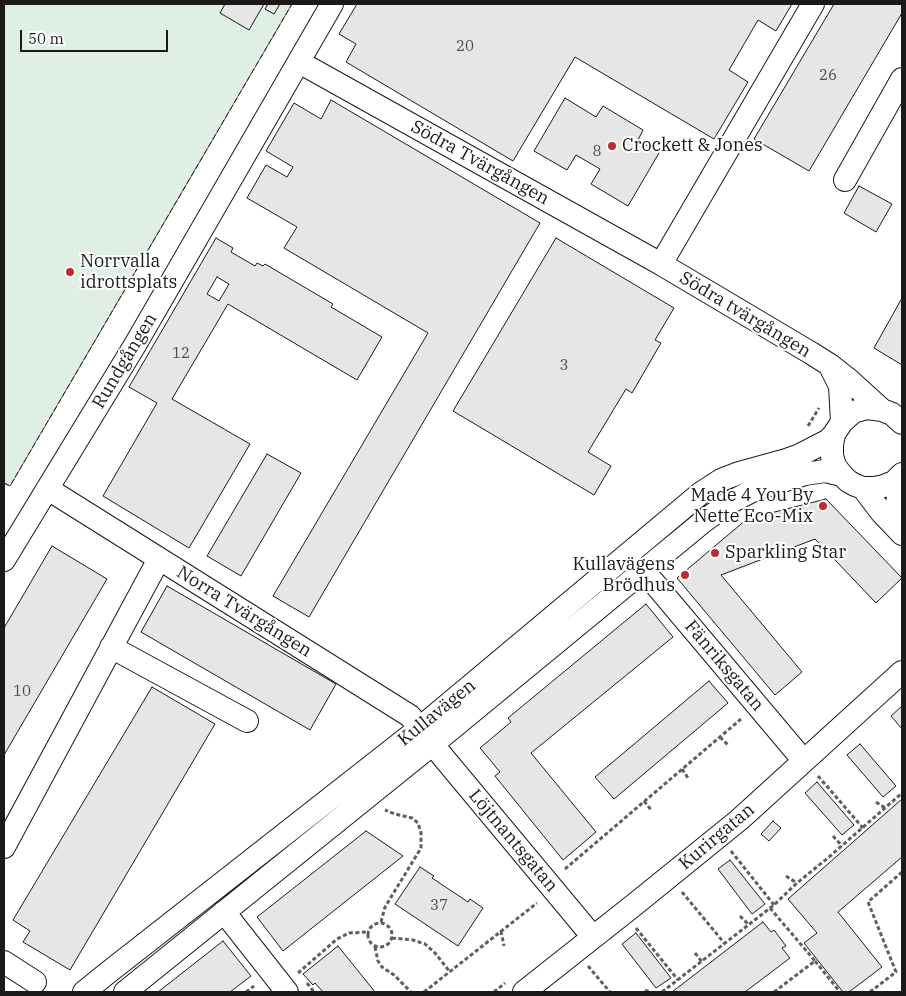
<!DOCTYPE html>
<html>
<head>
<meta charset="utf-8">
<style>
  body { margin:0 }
  #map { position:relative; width:906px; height:996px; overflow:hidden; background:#fff; font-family:"IBM Plex Serif",serif }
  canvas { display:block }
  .frame { position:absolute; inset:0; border:5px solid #1a1a1a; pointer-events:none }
  .scale { position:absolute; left:20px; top:30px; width:148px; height:22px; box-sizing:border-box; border:2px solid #1a1a1a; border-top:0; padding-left:6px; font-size:15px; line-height:18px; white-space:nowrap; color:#1a1a1a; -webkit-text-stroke:4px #fff; paint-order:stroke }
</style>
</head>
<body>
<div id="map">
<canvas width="906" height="996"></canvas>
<div class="frame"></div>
<div class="scale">50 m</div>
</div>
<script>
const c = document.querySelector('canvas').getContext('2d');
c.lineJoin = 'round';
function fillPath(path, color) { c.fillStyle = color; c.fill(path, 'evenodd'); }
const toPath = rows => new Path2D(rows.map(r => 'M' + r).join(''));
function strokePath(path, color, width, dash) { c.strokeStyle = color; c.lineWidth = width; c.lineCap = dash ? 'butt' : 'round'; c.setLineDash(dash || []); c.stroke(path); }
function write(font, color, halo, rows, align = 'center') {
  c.font = font + ' "IBM Plex Serif",serif'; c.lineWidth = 4; c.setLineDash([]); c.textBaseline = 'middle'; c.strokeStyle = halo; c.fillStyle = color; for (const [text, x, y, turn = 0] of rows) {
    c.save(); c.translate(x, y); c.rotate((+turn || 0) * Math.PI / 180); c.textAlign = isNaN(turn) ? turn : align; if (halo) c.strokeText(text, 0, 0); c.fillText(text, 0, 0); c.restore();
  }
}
const green = toPath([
  [4,4,292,4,10,486,4,483,4,4]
]);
const building = toPath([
  [225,4,264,4,249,30,220,13,225,4],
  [268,4,280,4,274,14,265,9,268,4],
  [357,4,792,4,776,31,758,20,729,70,748,82,714,139,575,57,513,161,346,62,356,44,339,34,357,4],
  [834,4,902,4,902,13,809,171,754,139,834,4],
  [565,98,596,117,603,106,643,130,638,140,659,153,628,206,591,184,600,169,576,155,567,170,534,151,565,98],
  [331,100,540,223,309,617,273,596,428,333,284,248,297,227,247,198,266,165,287,177,293,167,266,151,294,103,321,119,331,100],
  [859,186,892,204,876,232,844,213,859,186],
  [216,238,233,248,231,252,255,266,257,263,263,266,265,264,333,304,331,307,382,337,357,380,228,304,172,399,250,444,189,548,103,496,157,403,129,387,216,238],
  [217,277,229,284,219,301,207,294,217,277],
  [556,238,674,308,655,340,661,343,632,393,626,389,588,452,611,466,594,495,453,411,556,238],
  [902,298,902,365,874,348,902,298],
  [267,454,301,473,241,576,207,556,267,454],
  [826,499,902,578,876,603,815,539,721,575,802,672,775,695,677,578,747,519,826,499],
  [52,546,107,579,4,755,4,628,52,546],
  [167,586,336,684,310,730,141,632,167,586],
  [646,604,673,637,531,753,596,832,563,860,495,776,500,772,480,748,511,722,508,718,646,604],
  [709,681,728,703,614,799,595,777,709,681],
  [152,687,215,724,70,970,23,942,30,931,13,920,152,687],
  [902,706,902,729,891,716,902,706],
  [860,744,896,786,883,797,847,755,860,744],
  [817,782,854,825,842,835,805,793,817,782],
  [902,799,902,857,838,912,882,967,849,992,843,992,804,943,817,933,788,899,902,799],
  [773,821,781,828,769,841,761,834,773,821],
  [366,831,403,856,283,951,257,917,366,831],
  [730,860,765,904,752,914,718,869,730,860],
  [420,867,434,876,432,878,468,902,470,899,483,908,458,946,395,904,420,867],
  [763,922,771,932,774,930,786,946,782,948,790,958,745,992,672,992,763,922],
  [636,933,671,978,656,988,622,944,636,933],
  [223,941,251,976,230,992,158,992,223,941],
  [338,946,363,977,375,992,323,992,315,983,313,985,303,974,338,946]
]);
const path = toPath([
  [808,426,819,408],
  [720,737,728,745],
  [682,769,688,778],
  [818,776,863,828],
  [644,801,652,811],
  [876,802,885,808],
  [833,836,842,846],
  [731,851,774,905],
  [565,869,741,719],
  [786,876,797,883],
  [682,892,725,944],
  [770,908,815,961,774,992],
  [740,916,749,925],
  [381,922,385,907,421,848,421,833,418,823,412,818,395,814,385,810],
  '368 935a12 12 0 1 1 24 0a12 12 0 1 1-24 0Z',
  [636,928,678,980],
  [501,931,504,946],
  [392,938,413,940,425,944,435,953,450,972],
  [375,947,378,961,382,967,394,975,411,992],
  [695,953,702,962],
  [815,961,840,992],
  [588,966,610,992],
  [298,973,337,939,349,933,368,932],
  [307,983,314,992],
  [645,990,649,992],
  [246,992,254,986],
  [424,992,537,903],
  [494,992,505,983],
  [662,992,774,905,797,883,829,857,902,793],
  [870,992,896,972,868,902,902,872]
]);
const minor = toPath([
  [299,62,661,264,811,353,830,365,849,380,882,410],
  [845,180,902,79],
  [661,264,813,4],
  [830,366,840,386,842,422],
  [902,423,892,414,882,410,867,408,853,412,842,422,834,434,832,445,832,456,835,466,842,475,848,481,855,485,863,488,874,488,884,486,894,482,902,474],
  [863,488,882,513,902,534],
  [48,489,410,716,420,728,443,757,593,937],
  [899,531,896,509,902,475],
  [4,560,135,345,332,4],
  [644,571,804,761],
  [111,647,247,721],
  [4,847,159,559],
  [224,912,287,992],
  [4,962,35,982],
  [84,992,105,975,420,728,701,493,721,480,739,473,786,460,800,455,829,440,834,434],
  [125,992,433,744,704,521,729,503,754,490,805,474,825,471,842,475],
  [524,992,634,905,739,820,902,672]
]);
const fence = toPath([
  [4,483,10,486,292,4]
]);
const markers = [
  [612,146,5,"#c62828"],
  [70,272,5,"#c62828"],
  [823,506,5,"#c62828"],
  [715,553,5,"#c62828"],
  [685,575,5,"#c62828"]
];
const numberNames = [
  ["20",465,47],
  ["26",828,76],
  ["8",597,152],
  ["12",181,354],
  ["3",564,366],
  ["10",22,692],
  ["37",439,906]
];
const poiNames = [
  ["Crockett & Jones",622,146],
  ["Norrvalla",80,262],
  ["idrottsplats",80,283],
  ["Made 4 You By",813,496,"right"],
  ["Nette Eco-Mix",813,517,"right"],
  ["Sparkling Star",725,553],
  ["Kullavägens",675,565,"right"],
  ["Brödhus",675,586,"right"]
];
const streetNames = [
  ["Södra Tvärgången",480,163,29],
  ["Södra tvärgången",745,315,31],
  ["Rundgången",125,361,-59],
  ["Norra Tvärgången",244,612,32],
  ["Fänriksgatan",724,666,50],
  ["Kullavägen",437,713,-39],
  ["Kurirgatan",717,837,-40],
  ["Löjtnantsgatan",513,841,50]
];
fillPath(green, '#e0efe3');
strokePath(green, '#6a6a6a', 1);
fillPath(building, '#e6e6e6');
strokePath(building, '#1a1a1a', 1);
strokePath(minor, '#1a1a1a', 24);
strokePath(path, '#5f5f5f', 3, [4, 2.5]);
strokePath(minor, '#fff', 22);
strokePath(fence, '#1a1a1a', 1, [6, 2.5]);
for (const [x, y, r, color] of markers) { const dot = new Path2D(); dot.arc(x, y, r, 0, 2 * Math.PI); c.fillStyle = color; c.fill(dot); strokePath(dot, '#fff', 2); }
write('15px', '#4d4d4d', null, numberNames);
write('18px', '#1a1a1a', '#fff', poiNames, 'left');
write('18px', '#1a1a1a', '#fff', streetNames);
</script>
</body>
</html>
